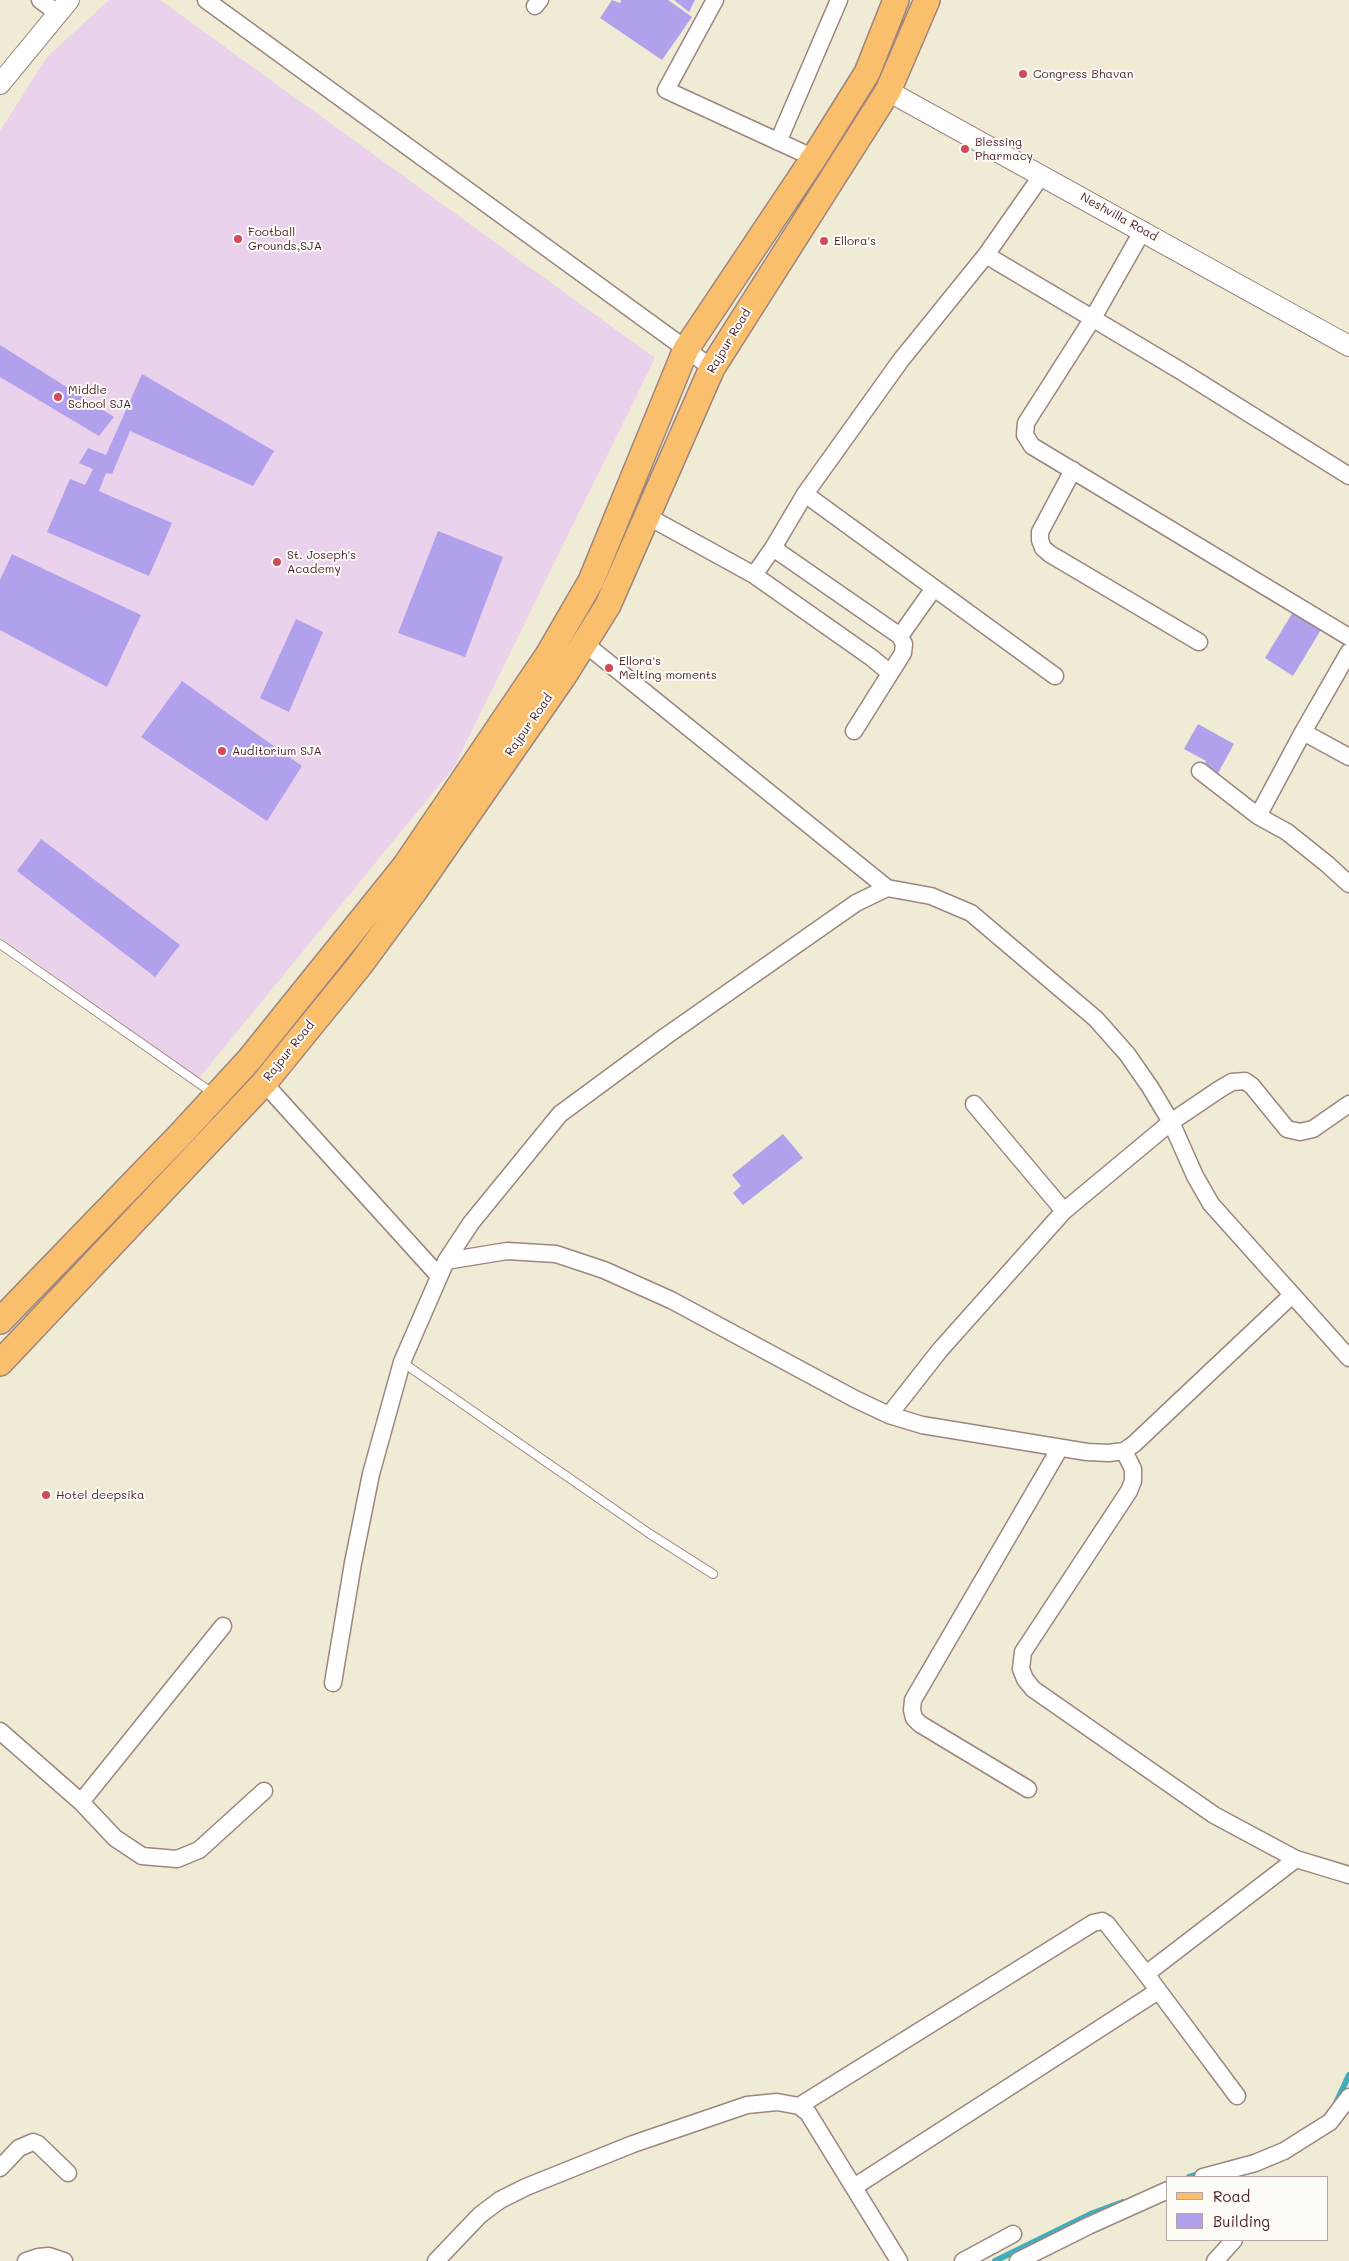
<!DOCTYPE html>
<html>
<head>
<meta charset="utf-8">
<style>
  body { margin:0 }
  #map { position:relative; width:1349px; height:2261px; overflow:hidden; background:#f0ebd4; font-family:Mali,sans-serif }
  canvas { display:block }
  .legend { position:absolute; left:1166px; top:2176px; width:162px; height:65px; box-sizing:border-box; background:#fdfcf7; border:1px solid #b5a4a5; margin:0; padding:6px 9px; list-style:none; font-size:15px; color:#4a1f2b }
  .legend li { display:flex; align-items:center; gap:10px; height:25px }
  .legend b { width:25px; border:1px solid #b5a4a5 }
</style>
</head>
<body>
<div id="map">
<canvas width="1349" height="2261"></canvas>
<ul class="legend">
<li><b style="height:6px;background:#f9bf6d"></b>Road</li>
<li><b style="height:14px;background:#b1a0ec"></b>Building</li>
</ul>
</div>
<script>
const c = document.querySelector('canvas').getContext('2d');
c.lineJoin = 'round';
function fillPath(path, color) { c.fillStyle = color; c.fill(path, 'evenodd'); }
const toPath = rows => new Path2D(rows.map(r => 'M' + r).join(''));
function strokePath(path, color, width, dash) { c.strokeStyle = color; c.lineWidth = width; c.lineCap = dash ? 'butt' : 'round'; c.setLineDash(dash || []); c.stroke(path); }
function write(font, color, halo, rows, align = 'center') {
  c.font = font + ' Mali,sans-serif'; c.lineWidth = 4; c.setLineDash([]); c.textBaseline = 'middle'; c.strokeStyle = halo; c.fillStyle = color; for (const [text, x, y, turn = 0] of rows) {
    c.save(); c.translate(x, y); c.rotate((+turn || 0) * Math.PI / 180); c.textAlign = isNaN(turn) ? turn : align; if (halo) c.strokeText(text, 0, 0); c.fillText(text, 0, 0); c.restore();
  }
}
const built = toPath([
  [109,0,160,0,655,358,454,767,199,1078,0,937,0,131,47,57]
]);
const stream = toPath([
  [1336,2103,1349,2075],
  [1189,2177,1203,2173],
  [995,2261,1093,2213,1123,2202]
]);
const building = toPath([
  [612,0,620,3,621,0,668,0,692,17,662,60,600,18],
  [674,0,695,0,689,12],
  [0,345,114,417,99,436,0,377],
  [142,374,274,451,253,486,130,431,112,474,106,473,99,491,172,523,149,576,47,532,70,479,85,485,93,469,79,463,88,448,106,455],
  [438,531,503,557,465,657,398,633],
  [12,554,141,615,107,687,0,630,0,580],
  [1293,612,1322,628,1293,676,1265,658],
  [296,619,323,632,289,712,260,698],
  [182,681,302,766,267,821,141,737],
  [1198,724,1234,744,1217,775,1203,767,1206,761,1184,749],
  [41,839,180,945,155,977,17,871],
  [783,1134,803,1158,743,1205,733,1193,741,1186,732,1175]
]);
const service = toPath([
  [0,944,214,1094],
  [402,1362,650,1534,713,1574]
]);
const minor = toPath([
  [40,0,57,13],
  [206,0,712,368],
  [715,0,666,90,814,158],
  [535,6,540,0],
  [778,142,839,0],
  [1143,230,1093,318,1026,423,1025,435,1032,446,1349,637],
  [986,255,1181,371,1349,476],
  [1073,470,1040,532,1040,540,1043,548,1050,554,1199,642],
  [805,494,1055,676],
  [647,516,754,575,872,658,890,673],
  [754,575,773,548],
  [900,636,934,588],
  [584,643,887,888],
  [1349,652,1303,732,1349,757],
  [854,731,903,653,904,644,900,636,773,548,805,494,901,360,986,255,1042,175],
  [1200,771,1258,816,1303,732],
  [1258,816,1287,832,1327,864,1349,884],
  [264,1083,439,1276],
  [974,1104,1064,1211],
  [446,1261,507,1251,556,1254,604,1270,671,1300,855,1399,889,1415,922,1425,1087,1452,1109,1453,1124,1451,1134,1444,1292,1295],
  [889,1415,940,1350,1064,1211,1171,1122,1220,1089,1232,1082,1245,1081,1252,1086,1287,1129,1300,1132,1313,1129,1349,1104],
  [1124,1451,1133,1469,1133,1481,1129,1491,1023,1652,1021,1669,1025,1679,1033,1689,1214,1815,1296,1859,1349,1875],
  [333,1683,353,1563,371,1474,402,1362,446,1261,471,1223,560,1114,666,1036,856,903,887,888,931,896,971,913,1096,1019,1127,1054,1150,1087,1171,1122,1195,1176,1211,1204,1349,1358],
  [0,1731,81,1802,115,1838,142,1856,177,1859,199,1850,264,1791],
  [1028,1789,920,1724,914,1718,912,1710,913,1700,1060,1448],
  [81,1802,223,1626],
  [1146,1974,1296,1859],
  [799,2106,1093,1923,1102,1921,1107,1924,1146,1974,1237,2096],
  [0,2168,19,2148,33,2142,38,2144,68,2173],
  [1203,2177,1255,2163,1284,2151,1330,2122,1349,2097],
  [854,2187,1158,1991],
  [26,2261,38,2257,49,2256,64,2261],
  [436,2261,480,2215,500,2200,526,2187,633,2144,747,2105,777,2102,799,2106,808,2113,899,2261],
  [963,2261,1013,2234],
  [1018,2261,1088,2226,1168,2190],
  [1215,2261,1234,2240]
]);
const tertiary = toPath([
  [0,84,69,0],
  [888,91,1349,346]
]);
const primary = toPath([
  [0,1321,180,1135,249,1060,405,866,477,760,548,655,591,581,686,349,817,153,867,73,896,0],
  [0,1363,264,1083,360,965,416,889,563,677,608,605,712,368,888,91,927,0]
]);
const markers = [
  [1023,74,5,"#d1495b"],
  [965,149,5,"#d1495b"],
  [238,239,5,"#d1495b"],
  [824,241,5,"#d1495b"],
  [58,397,5,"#d1495b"],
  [277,562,5,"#d1495b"],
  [609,668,5,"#d1495b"],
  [222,751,5,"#d1495b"],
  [46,1495,5,"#d1495b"]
];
const poiNames = [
  ["Congress Bhavan",1033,74],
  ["Blessing",975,142],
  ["Pharmacy",975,156],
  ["Football",248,232],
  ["Grounds,SJA",248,246],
  ["Ellora's",834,241],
  ["Middle",68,390],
  ["School SJA",68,404],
  ["St. Joseph's",287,555],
  ["Academy",287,569],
  ["Ellora's",619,661],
  ["Melting moments",619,675],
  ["Auditorium SJA",232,751],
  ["Hotel deepsika",56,1495]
];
const streetNames = [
  ["Neshvilla Road",1119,217,29],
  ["Rajpur Road",729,341,-59],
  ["Rajpur Road",529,725,-55],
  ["Rajpur Road",289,1051,-51]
];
fillPath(built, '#ead1ec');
strokePath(stream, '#40aebc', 6);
fillPath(building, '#b1a0ec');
strokePath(service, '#9d8580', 10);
strokePath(minor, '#9d8580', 19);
strokePath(tertiary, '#9d8580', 22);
strokePath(primary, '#9d8580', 28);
strokePath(service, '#fff', 8);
strokePath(minor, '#fff', 16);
strokePath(tertiary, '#fff', 20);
strokePath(primary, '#f9bf6d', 25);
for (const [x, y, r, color] of markers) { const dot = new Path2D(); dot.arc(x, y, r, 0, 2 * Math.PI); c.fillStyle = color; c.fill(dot); strokePath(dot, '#fdfcf7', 2); }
write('12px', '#4a1f2b', '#fdfcf7', poiNames, 'left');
write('12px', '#4a1f2b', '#fdfcf7', streetNames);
</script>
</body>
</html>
